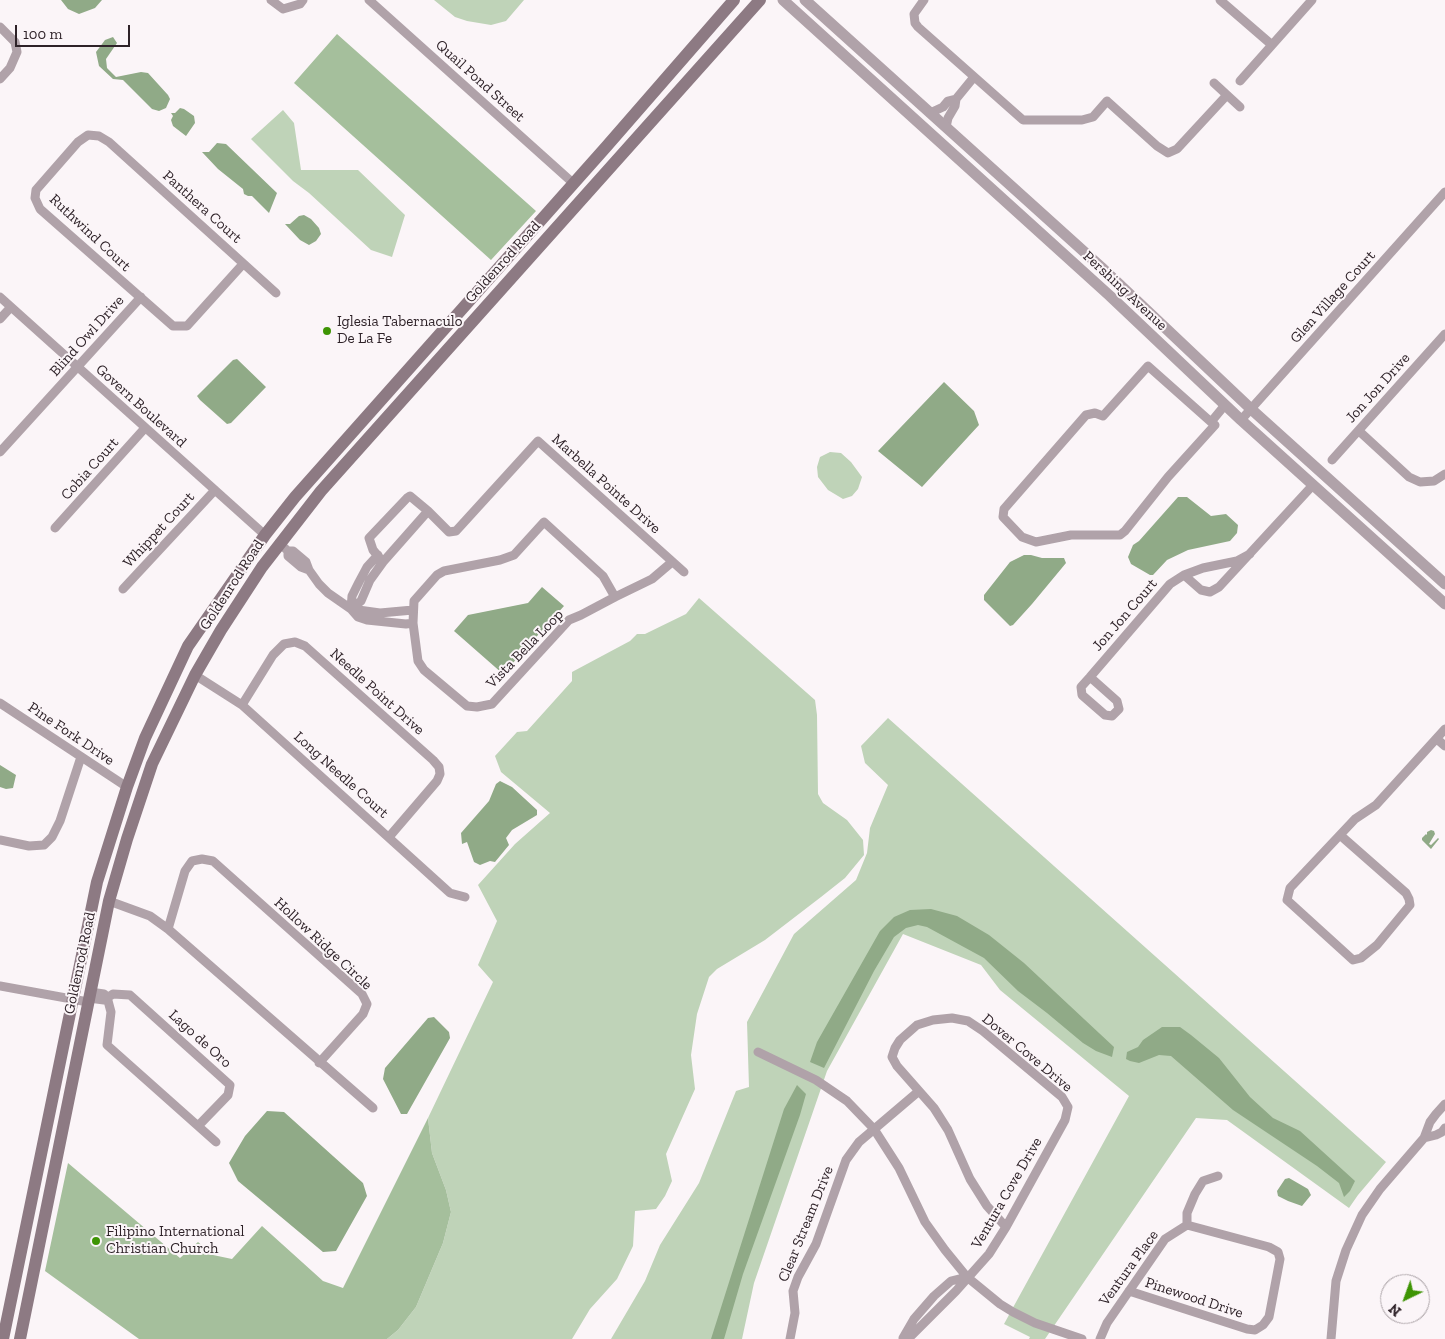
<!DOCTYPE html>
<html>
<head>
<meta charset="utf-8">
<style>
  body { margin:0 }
  #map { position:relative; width:1445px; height:1339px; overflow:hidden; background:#fbf5f8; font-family:"Zilla Slab",serif }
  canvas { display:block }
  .north { position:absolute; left:1380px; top:1274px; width:50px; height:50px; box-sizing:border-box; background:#fbf5f8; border:1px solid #a9a1a5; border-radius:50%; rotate:222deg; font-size:14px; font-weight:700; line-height:20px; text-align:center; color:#2e2228 }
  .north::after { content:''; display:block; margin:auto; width:18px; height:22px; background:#3e9404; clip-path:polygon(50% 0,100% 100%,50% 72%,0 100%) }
  .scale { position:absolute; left:15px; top:25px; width:115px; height:22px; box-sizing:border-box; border:2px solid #2e2228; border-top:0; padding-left:6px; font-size:15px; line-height:18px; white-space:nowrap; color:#2e2228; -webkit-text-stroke:4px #fbf5f8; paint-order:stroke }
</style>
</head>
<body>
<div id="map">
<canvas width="1445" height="1339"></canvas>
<div class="north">N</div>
<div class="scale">100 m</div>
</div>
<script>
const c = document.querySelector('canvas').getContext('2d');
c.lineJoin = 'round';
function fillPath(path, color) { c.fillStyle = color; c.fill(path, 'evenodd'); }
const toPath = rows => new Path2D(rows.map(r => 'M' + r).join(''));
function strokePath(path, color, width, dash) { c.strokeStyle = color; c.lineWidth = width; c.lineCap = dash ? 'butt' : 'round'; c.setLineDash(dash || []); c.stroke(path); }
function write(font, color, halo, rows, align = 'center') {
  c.font = font + ' "Zilla Slab",serif'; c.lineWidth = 4; c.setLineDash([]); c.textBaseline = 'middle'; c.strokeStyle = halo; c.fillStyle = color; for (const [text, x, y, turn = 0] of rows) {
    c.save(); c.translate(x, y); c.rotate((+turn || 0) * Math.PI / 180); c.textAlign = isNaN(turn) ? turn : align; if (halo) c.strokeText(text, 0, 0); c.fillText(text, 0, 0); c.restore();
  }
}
const green = toPath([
  [434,0,524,0,506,21,491,25,467,21,455,17],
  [283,110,294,123,301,170,358,170,405,215,392,257,371,250,309,193,293,181,251,139],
  [830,452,841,453,851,462,862,477,858,489,852,496,843,499,828,490,818,477,817,467,820,457],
  [699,598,815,700,817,715,818,794,823,803,847,820,863,840,864,855,845,878,821,897,765,940,717,969,709,977,697,1014,691,1055,695,1089,666,1154,672,1181,665,1196,656,1209,635,1211,633,1246,617,1279,590,1309,572,1339,387,1339,398,1330,416,1307,443,1243,451,1212,446,1190,432,1153,428,1118,493,982,478,965,497,921,478,885,515,844,550,813,501,772,495,756,517,732,527,731,572,681,572,672,630,641,637,634,645,634,686,614],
  [888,718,1386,1162,1358,1195,1349,1208,1227,1120,1196,1118,1045,1339,1029,1339,1030,1337,1004,1324,1129,1096,1000,990,981,965,903,934,827,1071,754,1283,742,1339,611,1339,645,1281,660,1245,699,1183,736,1091,749,1087,747,1022,794,934,856,880,867,853,870,828,888,785,865,763,861,746]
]);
const forest = toPath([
  [337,34,536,211,491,260,294,83],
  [428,1118,432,1153,446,1190,451,1212,443,1243,416,1307,398,1330,387,1339,139,1339,45,1271,68,1163,180,1258,198,1242,213,1255,232,1259,262,1226,323,1281,343,1288]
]);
const water = toPath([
  [61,0,102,0,95,8,79,14,68,9],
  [113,37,117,43,106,59,107,68,116,77,141,72,148,73,168,95,170,99,166,108,159,111,152,109,123,80,113,79,99,66,96,52,105,40],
  [180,108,184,109,194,116,195,123,186,136,173,126,171,120,173,116,171,113,175,113],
  [217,143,226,144,277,193,269,213,252,196,248,196,244,194,243,189,218,169,202,152,209,152],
  [304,215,311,219,319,228,321,234,316,241,309,245,300,240,285,224,290,224,299,216],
  [237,359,266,387,231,423,227,424,200,400,197,396,233,360],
  [944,382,974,411,979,425,922,487,878,451],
  [1178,497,1187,497,1211,516,1226,514,1238,525,1237,533,1230,541,1188,550,1167,560,1153,575,1150,575,1131,564,1128,557,1133,545,1139,541],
  [1024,555,1031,555,1042,558,1064,558,1066,563,1032,604,1013,625,1010,626,984,600,984,595,1010,562],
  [542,587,564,606,503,674,454,631,468,615,528,603],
  [0,765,16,775,13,788,6,789,0,787],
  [500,781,512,787,537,810,537,815,512,830,506,838,509,845,495,862,490,861,480,865,474,862,467,842,462,844,461,833,489,801,496,784],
  [1431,830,1434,831,1435,834,1429,844,1431,845,1438,838,1439,839,1431,849,1422,840,1422,838,1426,834,1427,835,1427,832],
  [931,909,957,916,989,935,1024,963,1114,1047,1112,1057,1096,1051,1083,1043,1047,1013,1018,991,984,958,927,927,918,925,906,928,894,937,874,971,824,1068,810,1062,817,1042,880,931,894,917,910,910],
  [434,1017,449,1032,450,1038,407,1114,401,1114,383,1079,385,1068,428,1018],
  [1162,1027,1180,1027,1191,1035,1219,1058,1250,1097,1273,1118,1300,1131,1355,1181,1350,1191,1344,1197,1339,1183,1317,1166,1233,1110,1171,1056,1159,1055,1139,1063,1130,1061,1126,1059,1127,1052,1138,1047,1143,1040],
  [797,1085,806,1094,800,1115,743,1274,724,1339,711,1339,784,1109],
  [267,1111,284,1112,363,1183,367,1196,336,1251,323,1252,238,1181,229,1163,245,1136],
  [1289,1178,1308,1189,1311,1195,1302,1206,1288,1201,1278,1196,1277,1191,1285,1179]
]);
const minor = toPath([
  [271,0,283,9,300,4,303,0],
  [369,0,573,183],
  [924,0,914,14,915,23,918,27,1023,120,1082,120,1093,117,1107,101,1157,146,1168,153,1177,149,1227,95],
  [1220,0,1272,45],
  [0,27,15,42,17,52,10,68,0,79],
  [1240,81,1312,0],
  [1214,83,1240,107],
  [956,99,974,77],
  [930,113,943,107,948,101,956,99,955,106,948,118,946,127],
  [243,264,187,326,173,326,40,209,35,198,36,190,78,142,88,135,99,136,109,142,276,293],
  [0,297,265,535],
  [0,319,11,307],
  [1241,420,1445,192],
  [1211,422,1215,425,1168,477,1125,531,1120,535,1071,535,1036,542,1022,537,1003,517,1004,509,1086,415,1095,413,1103,416,1148,366,1211,422,1225,405],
  [1359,431,1409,477,1420,482,1434,481,1445,474],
  [0,452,141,297],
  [1332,460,1445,334],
  [55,528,145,428],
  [279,543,288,551,293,551,306,562,309,570,319,584,328,593,351,609,358,617,367,620,406,624,413,623],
  [288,551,288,556,301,567,309,570],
  [383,562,373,550,369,538,407,498,410,496,428,511,449,532,456,531,538,441,684,572],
  [1184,575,1201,590,1210,592,1219,587,1313,485],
  [123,589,215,490],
  [615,597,603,576,544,522,514,555,500,560,444,571,437,575,414,601,413,623,418,661,424,670,467,706,477,707,492,704,569,620,581,615,615,597,652,579,672,562],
  [351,609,361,601,370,580,383,562,428,511],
  [351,609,380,613,413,610],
  [351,609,352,596,359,582,367,567,378,555],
  [195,675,242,705,450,893,465,897],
  [1090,677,1117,701,1119,709,1112,716,1105,715,1082,695,1081,687,1090,677,1170,584,1184,575,1203,568,1237,561,1250,554],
  [0,703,127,787],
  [242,705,273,655,284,644,295,642,305,646,433,760,439,767,440,774,437,781,389,837],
  [1437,739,1445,746],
  [1340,835,1406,893,1409,899,1410,905,1377,945,1361,958,1353,960,1287,900,1290,888,1355,819,1376,805,1445,729],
  [0,840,29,846,44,845,52,837,60,821,81,757],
  [109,901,150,916,168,929,373,1108],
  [168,929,185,871,192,861,202,859,213,861,362,994,367,1004,363,1014,319,1063],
  [0,986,88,1002],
  [90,992,104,994,107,997,111,1012,107,1045,216,1142],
  [89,998,104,1000,113,994,130,995,230,1085,228,1095,199,1125],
  [758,1052,816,1080,847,1101,874,1129,899,1168,925,1222,945,1250,967,1277,1000,1304,1013,1312,1035,1323,1082,1339],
  [1424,1138,1436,1135,1442,1132,1445,1128],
  [1187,1225,1187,1213,1195,1194,1203,1181,1218,1176],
  [903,1338,914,1319,934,1296,951,1281,967,1277],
  [790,1339,795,1313,793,1291,798,1277,816,1244,846,1160,859,1142,919,1091],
  [908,1339,956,1291,989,1254,1006,1227,1065,1120,1068,1107,1062,1097,983,1031,968,1021,952,1018,933,1020,917,1025,900,1040,895,1048,892,1057,897,1066,934,1108,948,1130,970,1179,987,1206,1006,1227],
  [1100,1339,1107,1323,1165,1239,1187,1225,1269,1247,1278,1252,1280,1259,1269,1317,1263,1325,1255,1330,1247,1329,1129,1291],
  [1331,1339,1336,1281,1346,1250,1362,1215,1380,1189,1424,1138,1430,1122,1436,1114,1445,1104]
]);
const tertiary = toPath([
  [783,0,1110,296,1241,420,1445,604],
  [805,0,1101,267,1251,409,1445,584]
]);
const secondary = toPath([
  [3,1339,97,882,127,787,145,738,188,646,265,535,295,497,606,147,734,0],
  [20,1339,109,901,127,839,152,764,195,675,221,630,262,567,321,491,760,0]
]);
const markers = [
  [327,331,5,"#3e9404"],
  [96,1241,5,"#3e9404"]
];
const streetNames = [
  ["Quail Pond Street",480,81,42],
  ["Panthera Court",202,207,42],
  ["Ruthwind Court",90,233,43],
  ["Goldenrod Road",503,262,-48],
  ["Pershing Avenue",1125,291,43],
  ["Glen Village Court",1333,297,-48],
  ["Blind Owl Drive",87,336,-48],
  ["Jon Jon Drive",1378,388,-48],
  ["Govern Boulevard",141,406,42],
  ["Cobia Court",90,469,-48],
  ["Marbella Pointe Drive",606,484,42],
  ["Whippet Court",159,530,-47],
  ["Goldenrod Road",232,585,-57],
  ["Jon Jon Court",1125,615,-49],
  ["Vista Bella Loop",525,649,-46],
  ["Needle Point Drive",377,692,42],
  ["Pine Fork Drive",71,734,34],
  ["Long Needle Court",341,775,42],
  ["Hollow Ridge Circle",323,944,43],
  ["Goldenrod Road",80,963,-78],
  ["Lago de Oro",200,1039,42],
  ["Dover Cove Drive",1027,1053,40],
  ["Ventura Cove Drive",1007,1193,-60],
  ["Clear Stream Drive",806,1224,-68],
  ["Ventura Place",1129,1268,-54],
  ["Pinewood Drive",1194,1298,18]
];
const poiNames = [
  ["Iglesia Tabernaculo",337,322],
  ["De La Fe",337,339],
  ["Filipino International",106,1232],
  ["Christian Church",106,1249]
];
fillPath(green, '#bfd3b8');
fillPath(forest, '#a5bf9c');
fillPath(water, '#90aa87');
strokePath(minor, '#b0a2a9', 9);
strokePath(tertiary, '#b0a2a9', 11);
strokePath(secondary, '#8d7a83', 12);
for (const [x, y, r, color] of markers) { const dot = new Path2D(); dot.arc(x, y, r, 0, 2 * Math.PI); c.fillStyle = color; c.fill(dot); strokePath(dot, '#fbf5f8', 2); }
write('15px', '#2e2228', '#fbf5f8', streetNames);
write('15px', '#2e2228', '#fbf5f8', poiNames, 'left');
</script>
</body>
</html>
